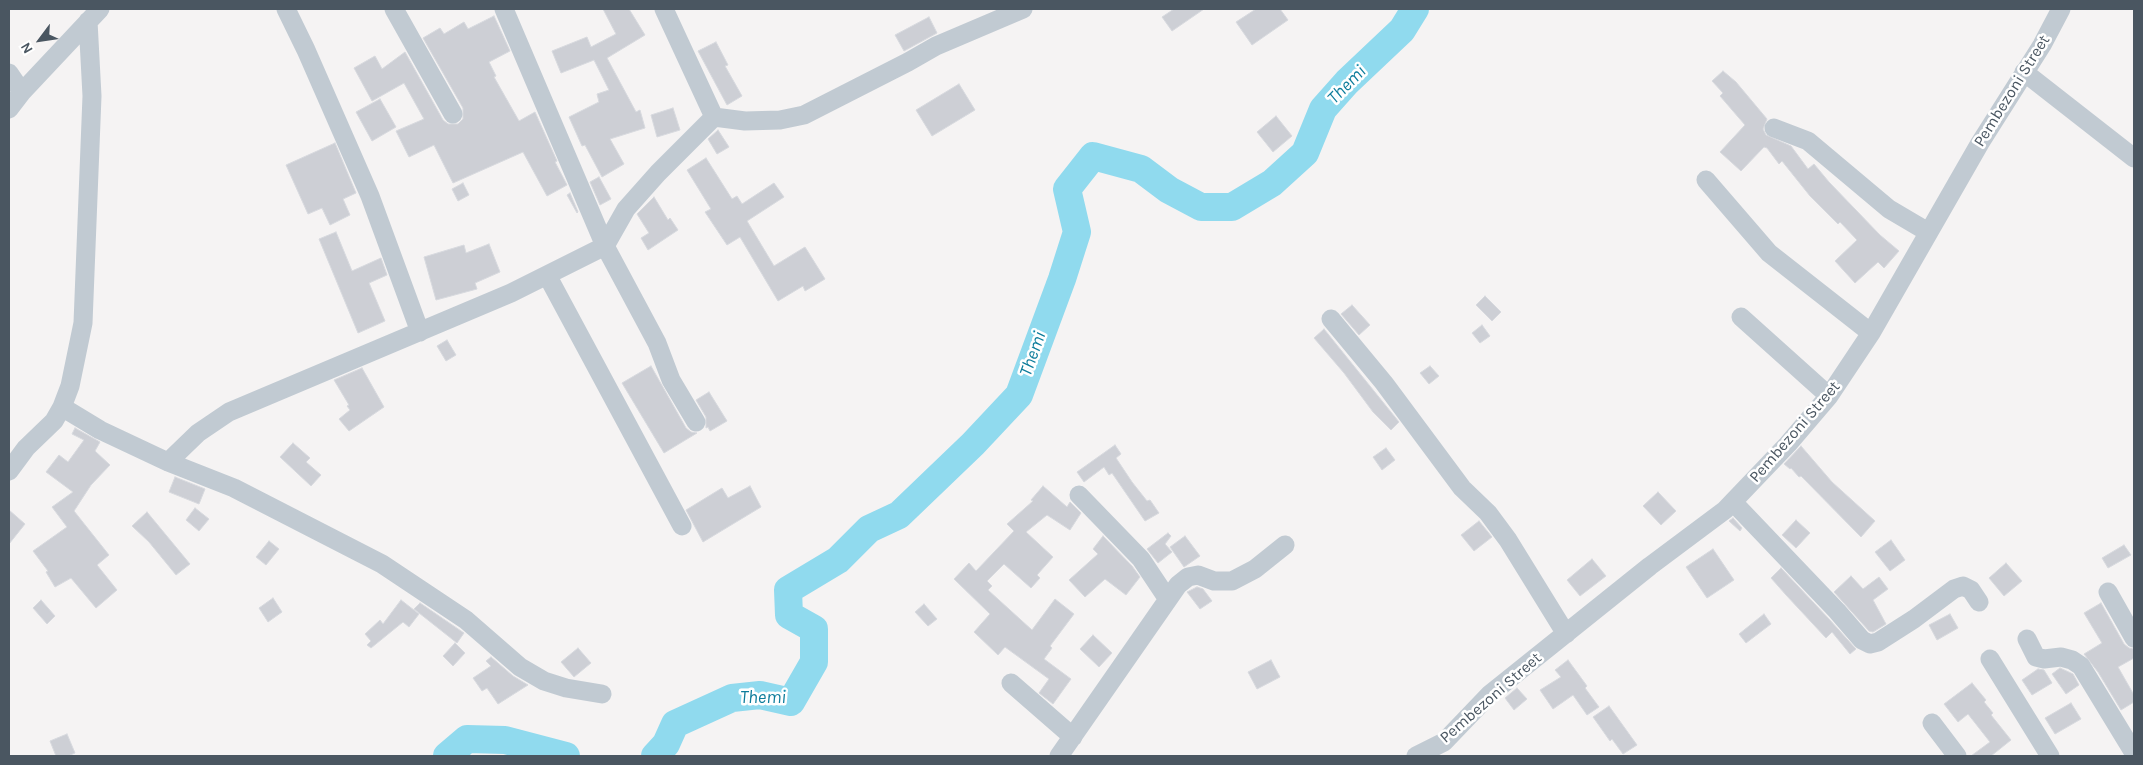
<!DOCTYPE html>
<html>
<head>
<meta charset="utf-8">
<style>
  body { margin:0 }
  #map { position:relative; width:2143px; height:765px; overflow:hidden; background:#f5f3f3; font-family:Karla,sans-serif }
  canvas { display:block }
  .frame { position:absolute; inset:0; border:10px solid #4a5661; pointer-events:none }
  .north { position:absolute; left:15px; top:15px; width:50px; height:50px; -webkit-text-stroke:4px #fff; paint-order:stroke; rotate:239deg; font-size:14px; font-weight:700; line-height:20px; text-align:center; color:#4a5661 }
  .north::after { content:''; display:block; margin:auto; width:18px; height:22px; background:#4a5661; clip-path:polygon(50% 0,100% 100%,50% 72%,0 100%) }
</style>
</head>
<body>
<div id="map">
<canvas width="2143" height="765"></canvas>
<div class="frame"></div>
<div class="north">N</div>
</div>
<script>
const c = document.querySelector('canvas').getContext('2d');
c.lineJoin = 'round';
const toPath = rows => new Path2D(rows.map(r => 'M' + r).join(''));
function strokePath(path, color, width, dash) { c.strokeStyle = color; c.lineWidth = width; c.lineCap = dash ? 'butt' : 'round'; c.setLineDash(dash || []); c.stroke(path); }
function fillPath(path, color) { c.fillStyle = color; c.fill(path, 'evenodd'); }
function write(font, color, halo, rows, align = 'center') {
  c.font = font + ' Karla,sans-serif'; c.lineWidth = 5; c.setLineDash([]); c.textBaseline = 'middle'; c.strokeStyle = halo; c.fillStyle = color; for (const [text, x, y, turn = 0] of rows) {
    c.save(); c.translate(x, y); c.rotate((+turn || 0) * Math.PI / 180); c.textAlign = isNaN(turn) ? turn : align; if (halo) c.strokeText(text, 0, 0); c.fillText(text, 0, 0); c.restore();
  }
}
const river = toPath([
  [447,756,467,739,505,740,566,756],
  [655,756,666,744,675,724,732,698,760,695,791,702,814,662,814,629,789,615,788,590,838,560,869,529,899,515,973,444,1019,395,1062,279,1077,232,1067,189,1093,156,1141,169,1169,190,1201,207,1232,207,1272,183,1305,153,1323,109,1347,82,1402,30,1415,9]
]);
const building = toPath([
  [603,9,629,9,645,35,607,58,636,112,640,110,645,128,610,139,624,164,602,177,585,145,582,146,569,117,599,102,597,94,609,90,594,60,561,73,552,51,587,37,591,47,616,34,603,9],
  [1174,9,1204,9,1172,31,1162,17,1174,9],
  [1256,9,1280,9,1288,20,1252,45,1236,22,1256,9],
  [494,16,510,51,489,62,496,76,494,77,519,121,535,112,557,161,555,162,567,185,547,196,523,152,453,183,434,145,409,157,396,131,424,119,404,83,372,101,354,68,375,56,382,69,405,52,443,120,448,124,458,124,463,119,463,108,423,38,440,28,444,34,464,22,468,29,494,16],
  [929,17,937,33,904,51,895,35,929,17],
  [716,42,728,65,725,66,742,96,727,105,698,51,716,42],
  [1723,71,1736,82,1767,119,1763,129,1766,135,1791,146,1808,169,1814,164,1829,182,1880,235,1899,251,1884,268,1878,262,1855,283,1835,261,1857,240,1840,222,1838,224,1810,196,1782,161,1779,164,1767,148,1764,147,1741,171,1720,152,1745,125,1720,96,1723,93,1712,81,1723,71],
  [959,84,975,110,932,136,916,110,959,84],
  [380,99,396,127,372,141,356,112,380,99],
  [673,108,680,130,657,137,651,115,673,108],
  [1276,116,1292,136,1273,152,1257,132,1276,116],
  [718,130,729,147,717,154,708,139,718,130],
  [335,143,356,193,343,199,350,215,330,225,322,208,308,214,286,165,335,143],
  [706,158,732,199,737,196,742,204,774,183,784,197,747,221,774,266,805,247,825,279,805,291,803,286,778,301,740,237,727,245,705,212,711,209,687,170,706,158],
  [599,177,611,199,600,205,590,182,599,177],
  [463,183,469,195,458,201,452,189,463,183],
  [570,193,578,212,577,213,567,195,570,193],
  [654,197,668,220,670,218,678,230,648,250,641,238,649,233,637,214,654,197],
  [336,232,352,271,381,258,387,275,369,283,385,321,358,333,319,239,336,232],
  [489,244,500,272,475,283,477,289,436,300,424,257,464,245,466,253,489,244],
  [1485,296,1501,312,1492,321,1476,305,1485,296],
  [1352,305,1370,325,1359,335,1341,314,1352,305],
  [1482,325,1490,336,1480,343,1472,333,1482,325],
  [1324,329,1399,422,1391,430,1373,412,1344,373,1314,338,1324,329],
  [447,340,456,355,446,361,437,346,447,340],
  [651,366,686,428,691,432,697,433,664,453,622,383,651,366],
  [1430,366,1439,376,1429,384,1420,373,1430,366],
  [362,368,384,407,349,431,339,419,350,410,347,406,349,405,334,380,362,368],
  [709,392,727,421,710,431,708,427,706,428,706,417,696,400,709,392],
  [75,428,100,442,95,451,110,465,91,485,74,511,109,555,97,565,117,590,96,608,71,578,55,587,46,572,48,571,33,551,67,527,52,507,73,492,46,472,59,455,68,462,84,440,72,434,75,428],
  [293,443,310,458,306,462,321,475,311,486,280,457,293,443],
  [1115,445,1121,454,1116,458,1132,482,1147,501,1150,500,1159,513,1145,521,1112,473,1109,475,1104,467,1084,482,1077,472,1115,445],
  [1801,446,1832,482,1875,521,1861,537,1801,476,1799,477,1791,468,1790,469,1784,464,1801,446],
  [1386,448,1395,460,1382,470,1373,457,1386,448],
  [175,477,205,489,199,504,169,492,175,477],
  [750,486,761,507,703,542,686,510,722,488,728,498,750,486],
  [1043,486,1067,507,1070,502,1081,513,1070,530,1047,515,1026,532,1053,557,1037,575,1040,578,1031,588,1004,564,987,581,992,586,988,590,1032,630,1055,599,1074,614,1050,646,1052,648,1044,659,1071,679,1053,704,1039,693,1049,679,1005,647,998,655,974,632,990,614,954,579,969,563,976,571,1014,531,1007,524,1033,501,1031,500,1043,486],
  [1658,492,1676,511,1661,525,1643,506,1658,492],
  [195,508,209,519,199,531,186,520,195,508],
  [9,510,25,524,9,544,9,510],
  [147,512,190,564,176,575,149,542,132,526,147,512],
  [1733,518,1742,528,1740,531,1729,521,1733,518],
  [1796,520,1810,533,1796,548,1782,535,1796,520],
  [1479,521,1492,537,1474,551,1461,535,1479,521],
  [1168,533,1171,536,1165,544,1172,552,1158,563,1147,549,1168,533],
  [1103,536,1132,566,1140,577,1126,595,1105,579,1085,597,1069,580,1098,554,1093,549,1103,536],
  [1185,536,1200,556,1184,567,1170,547,1185,536],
  [1891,540,1905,560,1890,571,1875,552,1891,540],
  [269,541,279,549,266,565,256,557,269,541],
  [2124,545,2131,555,2108,568,2102,558,2124,545],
  [1713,549,1734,580,1707,598,1686,567,1713,549],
  [1592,559,1606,576,1580,596,1567,580,1592,559],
  [2006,563,2022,581,2004,596,1989,578,2006,563],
  [1781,568,1829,619,1856,649,1850,654,1832,632,1826,638,1786,595,1771,578,1781,568],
  [1851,576,1863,589,1879,577,1888,589,1873,600,1886,624,1873,632,1869,631,1834,592,1851,576],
  [1197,587,1203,589,1212,601,1200,609,1187,592,1197,587],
  [273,598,282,612,268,622,259,608,273,598],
  [41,600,55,616,47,624,33,608,41,600],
  [401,600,419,614,409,627,403,622,371,648,367,645,371,641,365,634,380,620,383,624,401,600],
  [420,603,464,633,457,643,414,609,420,603],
  [2101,603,2124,644,2129,648,2134,649,2134,658,2118,667,2134,695,2134,702,2121,710,2098,672,2084,654,2102,643,2084,613,2101,603],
  [924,604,937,619,928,626,915,612,924,604],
  [1764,614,1771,624,1746,643,1739,634,1764,614],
  [1950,614,1958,628,1937,640,1929,625,1950,614],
  [1093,635,1112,653,1099,667,1080,649,1093,635],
  [455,643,465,653,453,666,443,656,455,643],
  [578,648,591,663,574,677,561,662,578,648],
  [491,657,513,676,528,685,498,704,487,688,482,691,473,678,491,666,486,661,491,657],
  [1271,660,1280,677,1257,689,1248,672,1271,660],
  [1568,660,1587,686,1585,688,1599,707,1587,715,1573,695,1553,709,1540,690,1561,677,1555,670,1568,660],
  [2060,668,2073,674,2079,685,2066,694,2052,674,2060,668],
  [2038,669,2044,670,2052,683,2032,695,2022,680,2038,669],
  [1972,683,1986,700,1984,702,1993,713,1991,715,2011,740,1991,756,1971,756,1990,742,1968,714,1958,722,1944,704,1972,683],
  [1517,688,1527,699,1514,710,1505,698,1517,688],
  [2071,703,2081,719,2055,734,2045,718,2071,703],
  [1609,706,1637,745,1623,754,1612,739,1610,741,1593,717,1609,706],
  [67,734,75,753,68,756,56,756,50,741,67,734]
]);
const street = toPath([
  [286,9,306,50,370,196,420,332],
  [394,9,453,114],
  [504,9,605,246,657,343,671,380,696,422],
  [664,9,714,117],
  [2024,72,2134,158],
  [9,73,22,92],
  [9,109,22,92,100,9],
  [714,117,745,121,780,120,804,115,908,62,936,46,1023,9],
  [1774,128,1808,141,1889,209,1928,232],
  [1706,180,1769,253,1871,333],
  [547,275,682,526],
  [1741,317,1829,396],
  [1331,319,1384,383,1462,488,1488,513,1508,540,1566,634],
  [62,407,100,430,168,462,234,488,382,564,466,620,520,667,544,681,566,688,602,694],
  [168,462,198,433,229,412,511,293,605,246,626,209,658,173,714,117],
  [9,471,26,448,54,421,62,407,70,386,83,323,92,96,88,21],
  [1079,495,1141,559,1167,598],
  [1733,502,1837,611,1862,640,1870,644,1878,642,1914,619,1954,589,1963,586,1971,590,1979,602],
  [2108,592,2134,638],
  [2027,639,2036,657,2044,659,2061,657,2072,660,2081,666,2134,753],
  [1990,659,2050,756],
  [1011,683,1073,737],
  [1932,723,1957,756],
  [1059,756,1178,585,1188,577,1198,575,1214,581,1232,581,1255,569,1285,545],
  [1416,756,1444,742,1489,695,1650,566,1725,510,1788,444,1829,396,1871,333,1980,143,2042,45,2061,9]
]);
const streetNames = [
  ["Pembezoni Street",2012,91,-58],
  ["Pembezoni Street",1795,432,-49],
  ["Pembezoni Street",1491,698,-41]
];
const waterNames = [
  ["Themi",1347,85,-45],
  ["Themi",1033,354,-70],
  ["Themi",763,698]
];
strokePath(river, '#90daee', 28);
fillPath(building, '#cdcfd5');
strokePath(building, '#d7d9de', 1);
strokePath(street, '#c1cad2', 19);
write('16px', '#4a5661', '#fff', streetNames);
write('italic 18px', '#0c7c9b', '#fff', waterNames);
</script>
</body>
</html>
